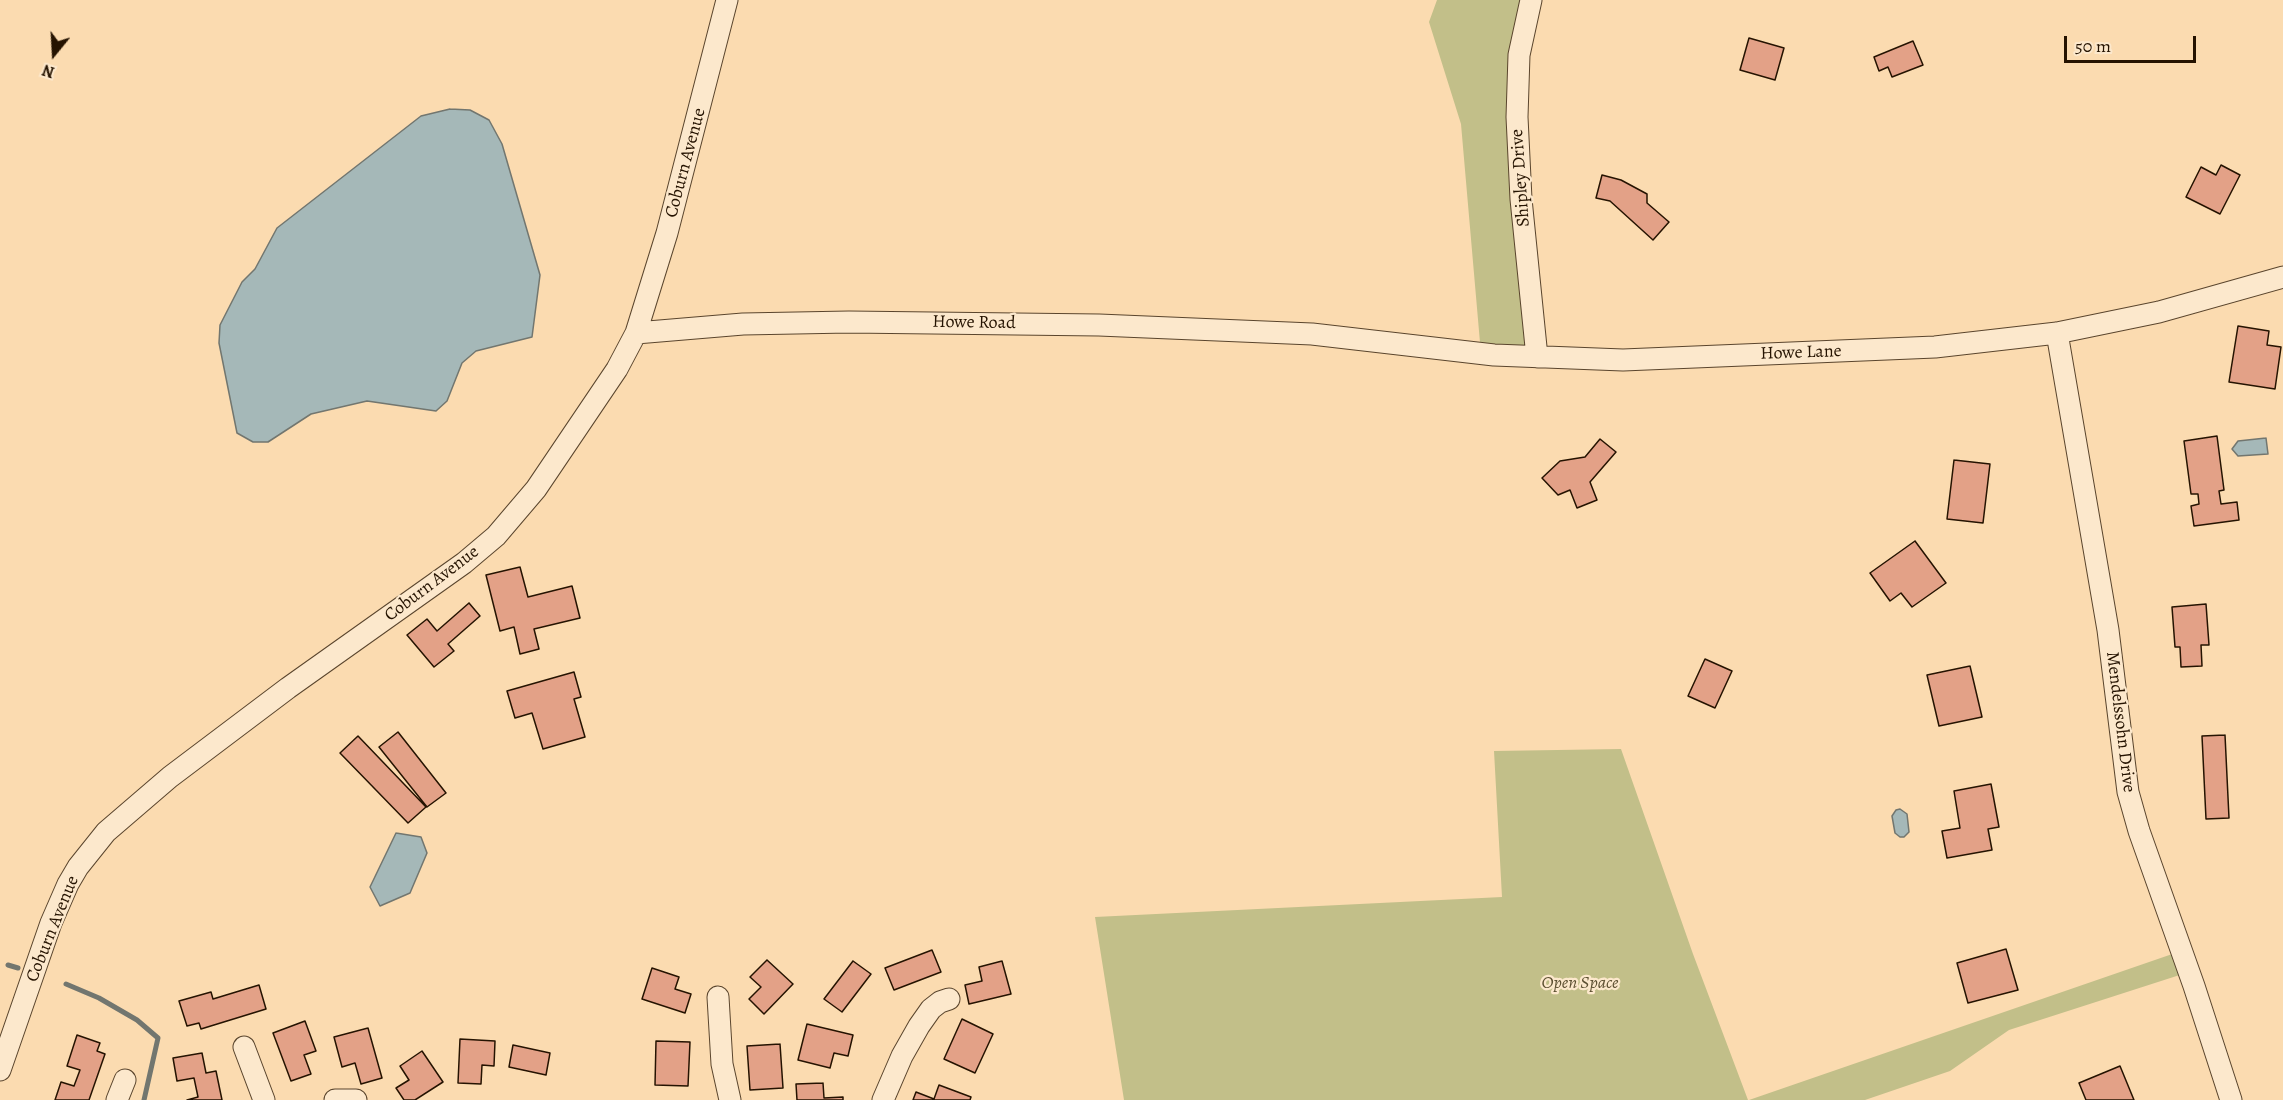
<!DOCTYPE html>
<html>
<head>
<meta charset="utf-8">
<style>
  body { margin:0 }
  #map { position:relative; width:2283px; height:1100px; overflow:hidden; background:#fbdbb0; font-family:Alegreya,serif }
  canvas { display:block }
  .north { position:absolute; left:24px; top:24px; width:60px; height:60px; -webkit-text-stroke:4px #fce8cc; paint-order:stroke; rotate:198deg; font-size:16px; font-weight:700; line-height:24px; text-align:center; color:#251301 }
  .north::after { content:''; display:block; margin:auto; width:21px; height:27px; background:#251301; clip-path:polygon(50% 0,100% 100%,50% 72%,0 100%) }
  .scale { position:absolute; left:2064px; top:36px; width:132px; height:27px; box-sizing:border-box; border:3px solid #251301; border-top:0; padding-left:8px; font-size:18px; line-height:21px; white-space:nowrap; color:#251301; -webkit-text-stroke:4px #fce8cc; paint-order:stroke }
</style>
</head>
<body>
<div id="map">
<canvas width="2283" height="1100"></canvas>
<div class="north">N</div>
<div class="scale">50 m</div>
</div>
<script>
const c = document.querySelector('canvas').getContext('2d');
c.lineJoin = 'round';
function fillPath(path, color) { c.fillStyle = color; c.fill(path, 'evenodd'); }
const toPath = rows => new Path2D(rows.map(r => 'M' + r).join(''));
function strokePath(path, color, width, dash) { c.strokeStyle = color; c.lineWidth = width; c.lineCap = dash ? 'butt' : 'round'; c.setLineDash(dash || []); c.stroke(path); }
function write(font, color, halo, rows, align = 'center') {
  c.font = font + ' Alegreya,serif'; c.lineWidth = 4.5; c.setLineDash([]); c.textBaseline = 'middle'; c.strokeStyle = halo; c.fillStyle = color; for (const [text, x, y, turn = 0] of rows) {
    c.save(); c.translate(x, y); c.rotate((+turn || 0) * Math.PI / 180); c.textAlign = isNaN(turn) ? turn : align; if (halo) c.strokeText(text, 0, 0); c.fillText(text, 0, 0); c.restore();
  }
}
const green = toPath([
  [1437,0,1531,0,1519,55,1537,357,1481,354,1461,124,1429,22],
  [1621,749,1693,954,1748,1100,1124,1100,1095,917,1502,897,1494,751],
  [2181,951,2189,972,2009,1030,1950,1071,1865,1100,1749,1100]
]);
const water = toPath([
  [450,109,470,110,489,120,502,144,540,275,532,337,476,351,462,363,447,401,436,411,367,401,311,414,268,442,253,442,237,433,219,343,220,325,242,282,255,269,277,228,421,116,450,109],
  [2266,438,2268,454,2238,456,2232,449,2238,441,2266,438],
  [1900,809,1907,814,1909,832,1904,837,1900,837,1895,833,1892,816,1896,810,1900,809],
  [396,833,421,837,427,853,410,893,380,906,370,887,396,833]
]);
const stream = toPath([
  [8,965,18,968],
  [66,984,99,998,137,1020,158,1038,144,1100]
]);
const building = toPath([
  [1749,38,1784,48,1775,80,1740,70,1749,38],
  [1913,41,1923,65,1892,77,1888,67,1879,71,1874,57,1913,41],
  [2221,165,2240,175,2220,214,2186,197,2201,167,2216,175,2221,165],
  [1602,175,1621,180,1647,194,1647,203,1669,222,1653,240,1610,201,1596,198,1602,175],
  [2238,326,2269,331,2267,345,2281,347,2275,389,2229,382,2238,326],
  [2217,436,2224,490,2219,491,2221,504,2237,502,2239,520,2194,526,2191,506,2199,504,2198,494,2191,494,2184,441,2217,436],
  [1600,439,1616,452,1590,482,1597,500,1577,508,1570,490,1558,495,1542,478,1560,461,1585,457,1600,439],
  [1954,460,1990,464,1983,523,1947,519,1954,460],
  [1915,541,1946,583,1912,607,1901,593,1890,601,1870,573,1915,541],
  [520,567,528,597,572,586,580,618,534,629,539,649,520,654,514,627,500,631,486,575,520,567],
  [469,603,480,616,448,644,454,651,434,667,407,635,427,619,437,631,469,603],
  [2206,604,2209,645,2201,645,2202,666,2181,667,2180,647,2175,647,2172,607,2206,604],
  [1705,659,1732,671,1715,708,1688,696,1705,659],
  [1970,666,1982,717,1939,726,1927,675,1970,666],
  [574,672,581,697,574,699,585,737,543,749,532,713,515,718,507,691,574,672],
  [398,732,446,793,427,807,379,747,398,732],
  [2225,735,2229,818,2206,819,2202,736,2225,735],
  [358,736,426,807,408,823,340,753,358,736],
  [1991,784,1999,827,1988,829,1992,850,1947,858,1942,831,1960,828,1954,791,1991,784],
  [2006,949,2018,990,1968,1003,1957,963,2006,949],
  [932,950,941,972,894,990,885,968,932,950],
  [767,960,793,984,764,1014,749,999,761,987,750,977,767,960],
  [853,961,871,974,842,1012,824,999,853,961],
  [1002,961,1011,994,969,1004,965,985,982,981,979,967,1002,961],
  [652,968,679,977,675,989,691,994,685,1013,642,999,652,968],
  [259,985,266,1009,201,1029,199,1023,187,1026,179,1001,211,992,213,999,259,985],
  [962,1019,993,1034,975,1073,944,1059,962,1019],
  [305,1021,316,1051,304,1055,311,1074,291,1081,273,1033,305,1021],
  [807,1024,853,1035,848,1056,834,1053,830,1068,798,1060,807,1024],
  [368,1028,382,1078,361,1084,355,1063,342,1067,334,1037,368,1028],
  [77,1035,100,1043,97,1051,105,1054,89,1100,55,1100,61,1082,74,1086,80,1070,67,1066,77,1035],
  [460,1039,495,1041,494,1066,482,1065,481,1084,458,1083,460,1039],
  [656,1041,690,1042,688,1086,655,1085,656,1041],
  [780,1044,783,1088,750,1090,747,1046,780,1044],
  [513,1045,550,1053,546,1075,509,1067,513,1045],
  [422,1051,443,1082,415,1100,404,1100,396,1088,409,1080,400,1066,422,1051],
  [202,1053,206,1073,216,1071,222,1100,187,1100,198,1097,194,1078,177,1081,173,1058,202,1053],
  [2120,1066,2134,1100,2086,1100,2079,1083,2120,1066],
  [823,1083,824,1098,843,1097,843,1100,797,1100,796,1084,823,1083],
  [939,1085,971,1097,970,1100,913,1100,916,1092,934,1099,939,1085]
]);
const minor = toPath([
  [1531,0,1519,55,1517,117,1521,199,1537,357],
  [636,333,743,324,849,322,1099,325,1312,334,1494,355,1623,360,1935,347,2057,333,2159,312,2283,277],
  [2057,333,2108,630,2128,792,2139,831,2194,986,2231,1100],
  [718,997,722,1064,730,1100],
  [244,1047,264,1100],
  [0,1070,51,923,68,884,78,867,106,832,170,777,288,688,464,563,496,536,536,489,617,369,636,333,667,233,727,0],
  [117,1100,125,1080],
  [335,1100,356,1100],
  [883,1100,902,1056,919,1026,931,1009,940,1002,949,999]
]);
const streetNames = [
  ["Coburn Avenue",686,163,-75],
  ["Shipley Drive",1521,178,-94],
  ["Howe Road",974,323,1],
  ["Howe Lane",1801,353,-2],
  ["Coburn Avenue",432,584,-37],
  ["Mendelssohn Drive",2120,722,83],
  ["Coburn Avenue",53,929,-68]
];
const parkNames = [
  ["Open Space",1580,984]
];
fillPath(green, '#c2bf89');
fillPath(water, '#a5b8b8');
strokePath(water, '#72766f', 1.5);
strokePath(stream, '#72766f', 5);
fillPath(building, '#e3a187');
strokePath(building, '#251301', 1.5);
strokePath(minor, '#5a452d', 23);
strokePath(minor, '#fce8cc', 21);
write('18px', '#251301', '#fce8cc', streetNames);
write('italic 18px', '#5c4f31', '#fce8cc', parkNames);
</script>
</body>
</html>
